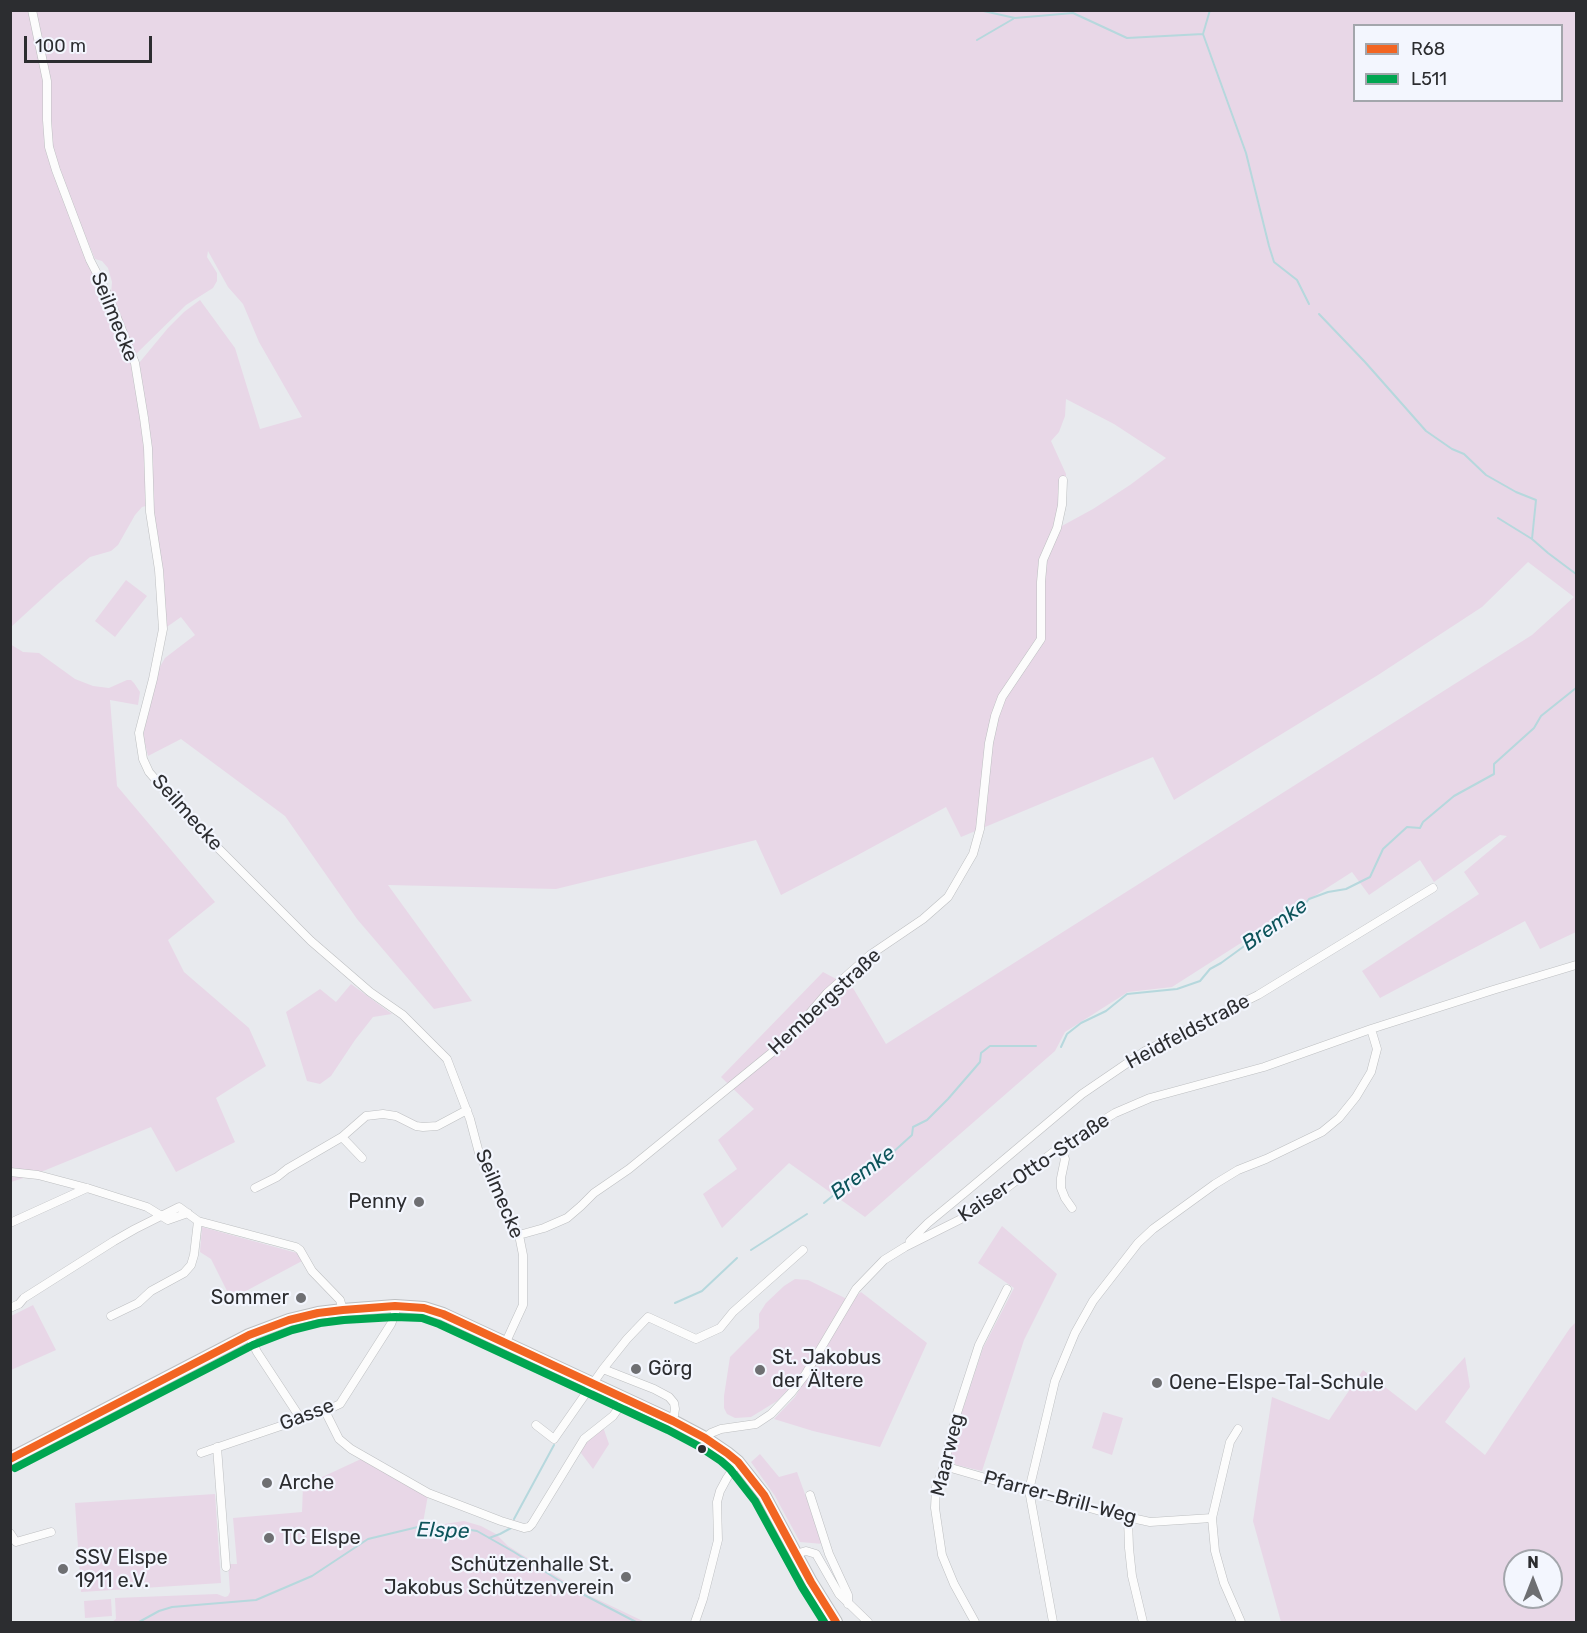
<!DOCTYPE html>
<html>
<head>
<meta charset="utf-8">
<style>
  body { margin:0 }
  #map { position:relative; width:1587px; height:1633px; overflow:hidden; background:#e8eaee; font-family:Rubik,sans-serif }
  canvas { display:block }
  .frame { position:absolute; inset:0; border:12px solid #2c2d30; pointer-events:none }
  .legend { position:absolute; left:1353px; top:24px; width:210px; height:78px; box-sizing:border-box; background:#f3f6fe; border:2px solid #a3a6ac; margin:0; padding:8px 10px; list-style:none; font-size:18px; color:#2c2d30 }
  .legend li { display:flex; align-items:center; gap:12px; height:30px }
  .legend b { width:30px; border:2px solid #a3a6ac }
  .north { position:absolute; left:1503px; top:1549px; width:60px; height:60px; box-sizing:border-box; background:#f3f6fe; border:2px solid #a3a6ac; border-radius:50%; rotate:0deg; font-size:16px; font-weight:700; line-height:24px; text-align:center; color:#2c2d30 }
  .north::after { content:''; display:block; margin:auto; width:21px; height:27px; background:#6e6f72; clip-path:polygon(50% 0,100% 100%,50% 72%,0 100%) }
  .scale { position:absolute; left:24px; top:36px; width:128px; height:27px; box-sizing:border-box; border:3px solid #2c2d30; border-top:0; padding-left:8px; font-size:18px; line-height:21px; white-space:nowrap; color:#2c2d30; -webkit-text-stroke:4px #f3f6fe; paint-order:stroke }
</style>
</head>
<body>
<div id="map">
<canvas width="1587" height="1633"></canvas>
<div class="frame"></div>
<ul class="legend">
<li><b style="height:8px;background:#f26522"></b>R68</li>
<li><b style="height:8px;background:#00a651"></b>L511</li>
</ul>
<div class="north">N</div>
<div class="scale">100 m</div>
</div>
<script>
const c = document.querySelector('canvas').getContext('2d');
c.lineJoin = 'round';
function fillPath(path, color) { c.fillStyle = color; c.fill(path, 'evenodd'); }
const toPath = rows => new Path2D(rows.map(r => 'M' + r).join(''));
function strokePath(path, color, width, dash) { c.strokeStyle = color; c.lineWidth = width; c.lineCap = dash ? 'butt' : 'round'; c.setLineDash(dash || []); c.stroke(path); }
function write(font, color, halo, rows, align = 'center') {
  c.font = font + ' Rubik,sans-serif'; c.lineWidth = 4.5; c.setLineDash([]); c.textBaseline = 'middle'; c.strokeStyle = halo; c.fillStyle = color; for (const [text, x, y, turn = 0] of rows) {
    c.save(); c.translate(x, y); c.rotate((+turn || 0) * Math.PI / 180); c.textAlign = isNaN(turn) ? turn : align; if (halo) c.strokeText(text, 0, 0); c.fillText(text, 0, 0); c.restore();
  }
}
const green = toPath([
  [10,11,1576,11,1576,932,1540,949,1525,921,1380,998,1362,971,1479,894,1464,872,1507,836,1500,835,1434,882,1420,860,1369,895,1352,872,1172,987,1128,992,1065,1032,1055,1051,865,1217,789,1163,722,1228,703,1194,737,1169,718,1140,754,1109,721,1077,823,972,853,988,886,1044,1532,635,1574,597,1528,562,1482,607,1378,675,1174,800,1153,757,961,837,946,807,856,856,781,895,756,840,556,889,388,885,472,1001,434,1009,357,919,285,816,181,739,148,756,143,735,158,670,165,658,195,635,181,617,164,629,146,506,142,507,135,515,118,545,111,551,90,557,59,583,11,627],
  [1354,26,1562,26,1562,100,1354,100],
  [66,190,95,259,102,261,108,268,112,282,111,295,134,356,186,305,213,288,217,281,217,273,207,257,208,251,228,287,243,304,259,342,302,417,260,429,235,348,200,300,184,312,168,328,139,363,134,364],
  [1066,399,1114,424,1166,458,1130,485,1093,509,1060,527,1066,494,1066,474,1051,441,1059,432,1065,416],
  [126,580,147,596,115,637,95,621],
  [10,644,23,652,39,653,75,679,93,686,109,688,127,680,131,680,134,683,140,692,138,705,110,700,117,786,215,902,168,940,184,972,249,1028,266,1066,216,1098,235,1142,176,1172,151,1127,36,1174,11,1182],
  [351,984,392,1014,373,1017,355,1040,331,1076,320,1084,307,1081,286,1012,320,989,336,1002],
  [1002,1226,1057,1274,1024,1340,982,1471,956,1465,950,1456,961,1415,983,1348,1014,1288,978,1263],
  [202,1227,297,1253,302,1261,231,1299,211,1259,200,1252],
  [795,1279,808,1280,847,1299,800,1377,777,1401,751,1417,735,1418,727,1414,724,1408,724,1396,730,1357,759,1328,759,1314,766,1303,784,1286],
  [861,1292,927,1343,880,1447,813,1431,774,1419,795,1397,854,1298],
  [33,1305,56,1350,11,1370,11,1316],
  [1576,1322,1576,1622,1281,1622,1253,1521,1272,1397,1329,1420,1363,1370,1416,1411,1465,1357,1470,1387,1445,1422,1485,1455,1570,1328],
  [1515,1561,1551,1561,1551,1597,1515,1597],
  [1103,1412,1123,1418,1112,1455,1092,1448],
  [603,1427,609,1444,593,1469,578,1449],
  [760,1454,779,1477,797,1472,823,1544,800,1542,775,1496,751,1462],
  [361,1459,428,1495,423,1523,438,1525,464,1521,481,1526,496,1534,508,1546,582,1592,645,1622,112,1622,116,1619,115,1598,217,1594,225,1597,228,1596,230,1592,228,1564,237,1564,233,1518,302,1512,303,1486],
  [215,1494,221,1583,81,1592,75,1503],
  [111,1599,112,1616,85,1618,84,1601]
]);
const stream = toPath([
  [979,10,1015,18,1073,13,1127,38,1203,34],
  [1210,10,1203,34,1246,153,1269,246,1274,262,1297,280,1309,304],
  [977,40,1013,19],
  [1319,314,1365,362,1426,431,1452,449,1464,454,1486,475,1516,492,1536,500,1532,539,1548,553,1576,574],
  [1498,518,1532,539],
  [1061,1047,1067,1034,1081,1023,1106,1011,1127,994,1177,989,1200,981,1210,969,1221,963,1254,939,1302,908,1309,899,1328,892,1346,889,1370,877,1383,849,1407,827,1420,828,1423,822,1454,796,1494,774,1494,764,1534,728,1541,716,1576,688],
  [824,1203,840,1190,870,1173,912,1135,913,1127,927,1120,948,1099,980,1062,981,1053,990,1046,1036,1046],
  [751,1250,807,1214],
  [675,1303,702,1291,737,1258],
  [514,1519,554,1445],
  [489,1538,500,1534,511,1528],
  [139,1622,159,1611,172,1607,256,1600,312,1576,368,1539,422,1526,445,1526,477,1531,514,1552,571,1588,636,1622]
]);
const street = toPath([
  [32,10,47,81,47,120,49,147,56,170,90,260,108,295,135,363,144,418,148,448,150,512,159,570,163,629,153,679,139,733,143,759,149,772,195,825,311,941,370,992,403,1015,447,1059,470,1119,479,1153,492,1183,519,1235,523,1255,523,1305,505,1344],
  [342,1137,362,1158],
  [1060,1147,1065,1159,1061,1178,1061,1188,1065,1198,1072,1208],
  [10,1172,38,1175,87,1188,147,1207,168,1220,188,1213],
  [255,1188,277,1177,287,1169,342,1137,366,1116,383,1114,396,1116,416,1126,423,1127,437,1126,467,1110],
  [10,1223,87,1188],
  [519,1235,544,1228,567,1218,581,1206,594,1193,629,1169,786,1041,827,993,870,955,923,919,948,897,973,854,980,829,989,743,995,716,1002,697,1041,639,1041,582,1043,560,1057,528,1062,505,1063,480],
  [910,1241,928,1223,968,1190,1082,1094,1145,1051,1258,995,1433,888],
  [10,1308,19,1304,24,1298,114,1241,135,1229,179,1207,198,1221,296,1247,300,1250,312,1271,340,1300,343,1310],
  [111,1316,138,1303,151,1291,184,1273,191,1265,194,1255,198,1221],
  [249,1335,257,1352,301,1419],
  [603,1369,654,1389,669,1397,674,1403,675,1409,673,1421],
  [325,1411,339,1439,351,1449,428,1493,501,1521,524,1528,529,1527,532,1524,584,1439,613,1416,625,1399],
  [536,1425,554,1439,603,1369,627,1339,648,1317,696,1339,720,1328,733,1312,803,1250],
  [1238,1429,1230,1442,1212,1518,1215,1551,1224,1583,1241,1622],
  [705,1438,711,1433,721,1429,756,1424,771,1414,791,1393,805,1375,856,1289,884,1260,905,1247,963,1218,987,1203,1060,1147,1115,1113,1150,1098,1264,1067,1371,1029,1493,990,1576,965],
  [217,1447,226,1567],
  [201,1453,325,1411,340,1404,391,1324,395,1314,395,1306],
  [944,1466,1100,1511,1150,1522,1212,1518],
  [810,1495,829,1554,848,1595,848,1604],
  [1128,1518,1129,1548,1132,1576,1143,1622],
  [10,1533,16,1542,51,1532],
  [796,1554,806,1551,816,1554,839,1594,868,1622],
  [695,1622,703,1599,718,1540,717,1502,720,1491,727,1478,738,1462],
  [975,1622,954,1584,942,1555,935,1508,936,1487,944,1466,957,1413,979,1345,1007,1289],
  [1053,1622,1029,1490,1055,1381,1075,1333,1093,1301,1138,1243,1153,1229,1215,1184,1238,1170,1266,1159,1322,1132,1339,1118,1356,1097,1371,1072,1377,1049,1371,1029]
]);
const primary = toPath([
  [10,1459,249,1335,289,1320,318,1313,343,1310,395,1306,424,1308,443,1314,673,1421,705,1438,727,1453,738,1462,764,1495,811,1582,836,1622]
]);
const bus1 = toPath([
  [10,1459,249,1335,289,1320,318,1313,343,1310,395,1306,424,1308,443,1314,673,1421,705,1438,727,1453,738,1462,764,1495,811,1582,836,1622]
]);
const bus2 = toPath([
  [15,1468,253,1345,292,1330,320,1323,344,1320,395,1317,422,1318,439,1324,668,1430,700,1447,721,1461,730,1469,755,1501,802,1587,824,1622]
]);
const markers = [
  [419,1202,6,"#6e6f72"],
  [301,1298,6,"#6e6f72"],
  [636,1369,6,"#6e6f72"],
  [760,1370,6,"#6e6f72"],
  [1157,1383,6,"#6e6f72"],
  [702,1449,5,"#2c2d30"],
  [267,1483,6,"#6e6f72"],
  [269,1538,6,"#6e6f72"],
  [63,1569,6,"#6e6f72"],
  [626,1577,6,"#6e6f72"]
];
const streetNames = [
  ["Seilmecke",114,317,68],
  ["Seilmecke",187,813,48],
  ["Hembergstraße",825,1002,-43],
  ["Heidfeldstraße",1188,1032,-28],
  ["Kaiser-Otto-Straße",1034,1168,-34],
  ["Seilmecke",499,1194,67],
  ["Gasse",307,1415,-21],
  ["Maarweg",948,1455,-76],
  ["Pfarrer-Brill-Weg",1060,1498,15]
];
const poiNames = [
  ["Penny",407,1202,"right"],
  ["Sommer",289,1298,"right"],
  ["St. Jakobus",772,1358],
  ["der Ältere",772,1381],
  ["Görg",648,1369],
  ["Oene-Elspe-Tal-Schule",1169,1383],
  ["Arche",279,1483],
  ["TC Elspe",281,1538],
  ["SSV Elspe",75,1558],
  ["1911 e.V.",75,1581],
  ["Schützenhalle St.",614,1565,"right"],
  ["Jakobus Schützenverein",614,1588,"right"]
];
const waterNames = [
  ["Bremke",1275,925,-35],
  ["Bremke",863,1173,-37],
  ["Elspe",443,1531,2]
];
fillPath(green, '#e8d7e7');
strokePath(stream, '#b6d8dd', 2);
strokePath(street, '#bdbfc1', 9);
strokePath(primary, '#bdbfc1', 14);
strokePath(street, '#fcfcfc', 8);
strokePath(primary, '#fcfcfc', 12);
strokePath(bus1, '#f26522', 8);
strokePath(bus2, '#00a651', 8);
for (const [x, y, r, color] of markers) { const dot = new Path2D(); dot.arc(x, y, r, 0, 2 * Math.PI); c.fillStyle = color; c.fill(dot); strokePath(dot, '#f3f6fe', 2); }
write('20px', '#2c2d30', '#f3f6fe', streetNames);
write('20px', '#2c2d30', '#f3f6fe', poiNames, 'left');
write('italic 21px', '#0d545b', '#f3f6fe', waterNames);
</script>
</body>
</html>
